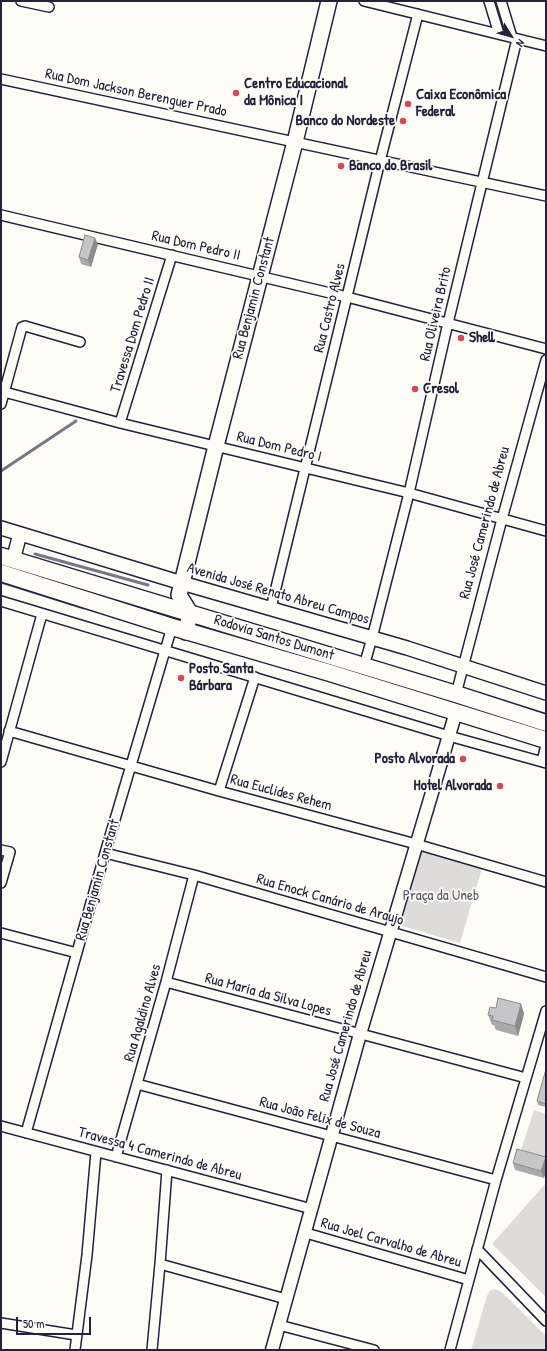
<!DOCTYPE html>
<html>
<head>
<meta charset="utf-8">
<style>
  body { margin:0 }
  #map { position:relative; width:547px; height:1351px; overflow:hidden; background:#fdfcf7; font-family:"Patrick Hand",sans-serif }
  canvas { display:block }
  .frame { position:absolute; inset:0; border:2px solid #22223b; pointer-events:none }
  .north { position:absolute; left:491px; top:16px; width:40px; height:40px; -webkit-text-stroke:3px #fdfcf7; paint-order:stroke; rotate:127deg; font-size:11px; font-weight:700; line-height:16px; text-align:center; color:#22223b }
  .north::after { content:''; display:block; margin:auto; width:14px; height:18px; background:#22223b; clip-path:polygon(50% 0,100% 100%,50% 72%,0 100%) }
  .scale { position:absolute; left:16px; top:1317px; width:75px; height:18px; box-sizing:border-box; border:2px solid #22223b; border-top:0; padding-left:5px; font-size:12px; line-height:14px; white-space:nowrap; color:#22223b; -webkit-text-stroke:3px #fdfcf7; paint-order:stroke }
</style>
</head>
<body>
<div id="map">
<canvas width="547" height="1351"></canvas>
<div class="frame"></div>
<div class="north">N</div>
<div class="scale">50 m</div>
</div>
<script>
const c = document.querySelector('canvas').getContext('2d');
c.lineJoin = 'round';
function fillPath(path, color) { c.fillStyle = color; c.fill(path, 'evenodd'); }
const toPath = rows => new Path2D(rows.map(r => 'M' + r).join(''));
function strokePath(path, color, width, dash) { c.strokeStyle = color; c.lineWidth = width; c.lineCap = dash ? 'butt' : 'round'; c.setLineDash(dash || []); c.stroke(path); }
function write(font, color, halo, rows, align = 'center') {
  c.font = font + ' "Patrick Hand",sans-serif'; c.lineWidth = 3.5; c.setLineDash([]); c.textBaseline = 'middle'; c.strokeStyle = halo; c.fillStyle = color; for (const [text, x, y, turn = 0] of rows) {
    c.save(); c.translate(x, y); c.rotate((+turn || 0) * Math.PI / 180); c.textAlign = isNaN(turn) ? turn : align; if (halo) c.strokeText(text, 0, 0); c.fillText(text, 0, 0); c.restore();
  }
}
const green = toPath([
  [421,850,482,868,460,943,399,925],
  [534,1110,546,1114,546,1157,521,1150],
  [546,1183,546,1297,492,1244],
  [495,1289,501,1292,505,1295,546,1336,546,1350,471,1350,487,1296,490,1291]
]);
const stream = toPath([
  [1,471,76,421],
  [35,554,148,585],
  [1,582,84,608]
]);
const minor = toPath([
  [21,1,49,7],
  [364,1,546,46],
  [489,1,499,34],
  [501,1,512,37],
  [1,79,546,196],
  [1,215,347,297,546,349],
  [1,391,120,423,409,493,546,531],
  [1,404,22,327,25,326,80,342],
  [120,423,172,255],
  [1,601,449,736,546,763],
  [271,608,380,161,418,14],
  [364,666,372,638,409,493,448,323,517,39],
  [456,694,502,519,546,360],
  [9,731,219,791,416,844,546,882],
  [542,761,546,745],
  [1,762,42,614],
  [219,791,255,677],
  [1,850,10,852,1,883],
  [105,853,194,875,546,977],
  [1,933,77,953],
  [166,982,526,1078],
  [137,1084,496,1180],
  [1,1126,312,1209],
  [26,1133,105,853,172,627],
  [116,1157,166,982,194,875],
  [306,1233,469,1280],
  [477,1249,546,1321],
  [160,1264,286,1299],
  [1,1323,76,1335],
  [279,1325,374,1350],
  [75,1350,87,1255,96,1152],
  [152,1350,160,1264,167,1170],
  [450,1350,496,1180,546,1011]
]);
const tertiary = toPath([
  [272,1350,360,1034,456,712]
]);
const secondary = toPath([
  [1,528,182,583,407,648,546,693],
  [13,560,20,534]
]);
const primary = toPath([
  [186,632,190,613,179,595,216,446,295,142,329,1]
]);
const trunk = toPath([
  [1,556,456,694,546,723],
  [1,573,172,627,330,673,546,740]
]);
const wall = toPath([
  [98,244,91,267,81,264,79,257],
  [521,1004,524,1014,518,1036,496,1030,494,1025,492,1025,488,1015,496,1008],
  [546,1069,546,1107,538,1105,537,1101],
  [546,1157,546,1171,544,1178,515,1170,513,1163]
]);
const shadedWall = toPath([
  [95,238,98,244,91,267,88,260],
  [521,1004,524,1014,518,1036,515,1026],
  [546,1157,546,1171,544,1178,541,1171]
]);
const building = toPath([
  [85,235,95,238,88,260,79,257,85,235],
  [498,998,521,1004,515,1026,492,1020,493,1016,488,1015,490,1007,496,1008,498,998],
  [546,1069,546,1104,537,1101,546,1069],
  [517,1149,546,1157,541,1171,513,1163,517,1149]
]);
const markers = [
  [236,93,4,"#d1495b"],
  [408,104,4,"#d1495b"],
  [403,121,4,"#d1495b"],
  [341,166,4,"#d1495b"],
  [461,338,4,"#d1495b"],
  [415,389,4,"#d1495b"],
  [181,678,4,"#d1495b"],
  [463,759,4,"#d1495b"],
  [500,786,4,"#d1495b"]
];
const poiNames = [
  ["Centro Educacional",244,84],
  ["da Mônica I",244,101],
  ["Caixa Econômica",416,95],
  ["Federal",416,112],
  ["Banco do Nordeste",395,121,"right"],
  ["Banco do Brasil",349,166],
  ["Shell",469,338],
  ["Cresol",423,389],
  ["Posto Santa",189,669],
  ["Bárbara",189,686],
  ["Posto Alvorada",455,759,"right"],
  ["Hotel Alvorada",492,786,"right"]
];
const streetNames = [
  ["Rua Dom Jackson Berenguer Prado",136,93,12],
  ["Rua Dom Pedro II",196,246,13],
  ["Rua Benjamin Constant",254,298,-75],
  ["Rua Castro Alves",330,308,-76],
  ["Rua Oliveira Brito",436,314,-77],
  ["Travessa Dom Pedro II",133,335,-73],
  ["Rua Dom Pedro I",279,447,14],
  ["Rua José Camerindo de Abreu",485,523,-75],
  ["Avenida José Renato Abreu Campos",278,594,16],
  ["Rodovia Santos Dumont",274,638,17],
  ["Rua Euclides Rehem",281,793,15],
  ["Rua Benjamin Constant",98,880,-74],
  ["Rua Enock Canário de Araujo",330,900,16],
  ["Rua Maria da Silva Lopes",268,995,15],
  ["Rua Agaldino Alves",143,1013,-74],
  ["Rua José Camerindo de Abreu",346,1026,-74],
  ["Rua João Felix de Souza",320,1118,15],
  ["Travessa 4 Camerindo de Abreu",160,1154,15],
  ["Rua Joel Carvalho de Abreu",391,1243,16]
];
const parkNames = [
  ["Praça da Uneb",441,896]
];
fillPath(green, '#dddcdb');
strokePath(stream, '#787885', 3);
strokePath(minor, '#22223b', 12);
strokePath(tertiary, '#22223b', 15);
strokePath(secondary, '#22223b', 16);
strokePath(primary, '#22223b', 18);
strokePath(trunk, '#22223b', 19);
strokePath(minor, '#fdfcf7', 9);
strokePath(tertiary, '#fdfcf7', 12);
strokePath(secondary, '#fdfcf7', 13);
strokePath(primary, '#fdfcf7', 15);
strokePath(trunk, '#fdfcf7', 16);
fillPath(wall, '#aaaaac');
fillPath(shadedWall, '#8b8b8c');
fillPath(building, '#c6c6c8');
strokePath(building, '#8b8b8c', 1);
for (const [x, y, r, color] of markers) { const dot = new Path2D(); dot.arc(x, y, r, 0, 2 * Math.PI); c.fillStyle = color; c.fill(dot); strokePath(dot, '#fdfcf7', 1.5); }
write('bold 15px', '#22223b', '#fdfcf7', poiNames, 'left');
write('15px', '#22223b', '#fdfcf7', streetNames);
write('15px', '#5a5a6b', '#fdfcf7', parkNames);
</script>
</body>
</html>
